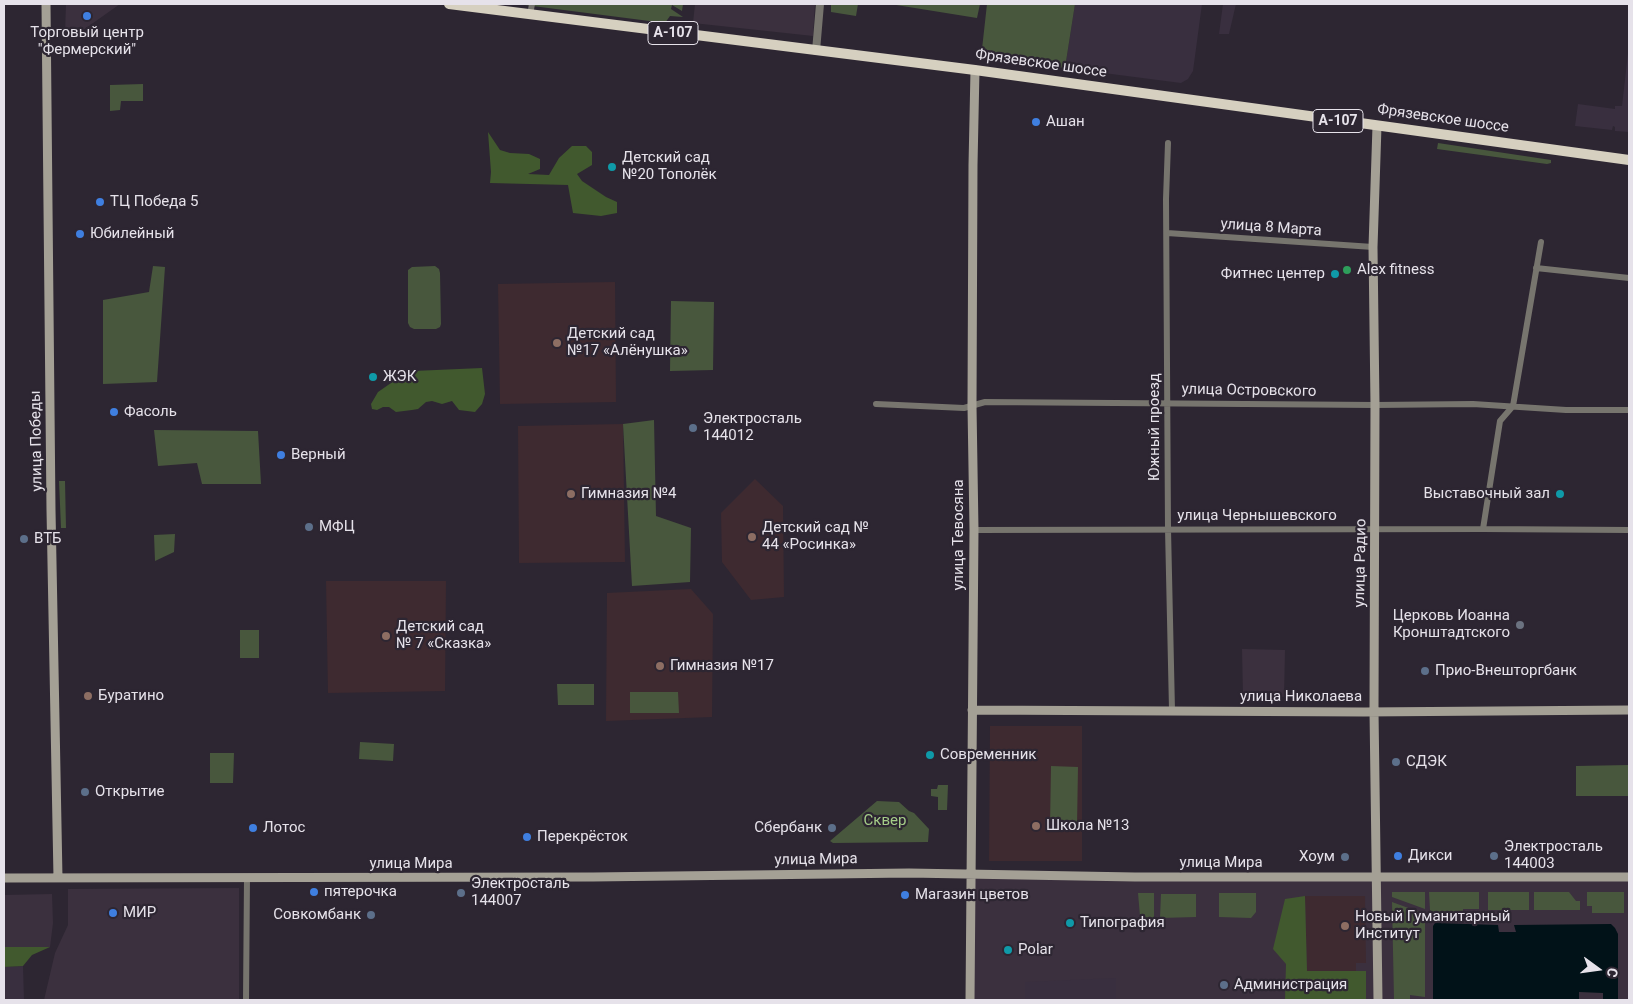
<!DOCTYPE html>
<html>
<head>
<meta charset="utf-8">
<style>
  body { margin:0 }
  #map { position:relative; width:1633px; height:1004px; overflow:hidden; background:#2d2632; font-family:Roboto,sans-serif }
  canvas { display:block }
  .frame { position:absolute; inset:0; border:5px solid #e6e2ea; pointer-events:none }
  .north { position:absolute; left:1573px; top:944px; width:50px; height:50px; -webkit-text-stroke:4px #2d2632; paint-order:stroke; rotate:104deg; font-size:14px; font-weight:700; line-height:20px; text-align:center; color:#e6e2ea }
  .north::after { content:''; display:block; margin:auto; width:18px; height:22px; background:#e6e2ea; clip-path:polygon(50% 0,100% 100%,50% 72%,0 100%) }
</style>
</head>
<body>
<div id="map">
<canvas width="1633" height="1004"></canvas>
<div class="frame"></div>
<div class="north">С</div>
</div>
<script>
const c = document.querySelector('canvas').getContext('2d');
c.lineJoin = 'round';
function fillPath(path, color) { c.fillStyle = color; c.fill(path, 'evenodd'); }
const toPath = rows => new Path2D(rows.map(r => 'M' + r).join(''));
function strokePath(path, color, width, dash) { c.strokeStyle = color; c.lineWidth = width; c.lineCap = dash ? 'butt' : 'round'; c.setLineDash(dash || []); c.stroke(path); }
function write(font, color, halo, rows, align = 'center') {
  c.font = font + ' Roboto,sans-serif'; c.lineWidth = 4.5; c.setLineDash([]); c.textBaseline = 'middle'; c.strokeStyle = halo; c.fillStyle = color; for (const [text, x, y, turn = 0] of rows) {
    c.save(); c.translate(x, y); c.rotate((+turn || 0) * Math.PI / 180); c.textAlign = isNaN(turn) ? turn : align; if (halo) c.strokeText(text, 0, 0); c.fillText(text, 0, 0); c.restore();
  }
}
const commercial = toPath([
  [66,4,120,4,79,33,65,33],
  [695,4,815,4,813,36,693,23],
  [1242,649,1285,650,1284,697,1243,696],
  [970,874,1629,877,1629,1000,971,1000],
  [239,888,239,1000,44,1000,55,953,68,925,68,889],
  [52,894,53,923,50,947,4,947,4,895]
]);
const built = toPath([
  [1075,4,1202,4,1193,71,1188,79,1181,83,1065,68],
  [1223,4,1236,4,1229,34,1219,34],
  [1629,44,1629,132,1615,131,1615,127,1613,126,1612,130,1575,126,1578,104,1615,109,1615,106,1622,106],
  [23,966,24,1000,4,1000,4,967],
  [1116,978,1116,1000,1025,1000,1025,982]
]);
const education = toPath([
  [615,282,616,402,500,404,498,284],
  [623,424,625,562,519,563,518,426],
  [755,479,783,506,784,597,751,600,722,562,721,513],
  [326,581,446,581,445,691,328,693],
  [691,589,713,614,712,717,606,721,607,593],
  [990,726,1082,726,1082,861,989,861],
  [1305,896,1365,896,1366,963,1356,963,1356,971,1307,971]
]);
const green = toPath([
  [517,4,683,4,682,11,672,5,671,9,683,17,670,16,665,23],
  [831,4,858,4,856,16,831,12],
  [890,4,980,4,977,18],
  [987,4,1075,4,1065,68,981,58],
  [143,84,143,101,121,101,120,110,110,111,110,85],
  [1438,143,1551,160,1551,163,1547,164,1437,149],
  [153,266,165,267,157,382,103,384,103,300,149,292],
  [435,266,439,269,440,273,441,324,440,327,436,329,414,329,410,327,408,323,408,270,412,267],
  [671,301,714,302,713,370,670,371],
  [654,420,656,516,691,528,690,582,632,586,623,424],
  [154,430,258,431,261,484,202,484,197,463,158,466],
  [59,481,65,481,66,528,61,528],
  [175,534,174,552,155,561,154,535],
  [240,630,259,630,259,658,240,658],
  [557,684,594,684,594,705,558,705],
  [630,692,678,692,679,713,630,713],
  [360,742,394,744,393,761,359,759],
  [210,753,234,753,233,783,210,783],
  [1629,765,1629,796,1576,796,1576,766],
  [1051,766,1078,767,1077,826,1050,826],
  [938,785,948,785,947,810,938,810,938,797,931,796,931,789,937,789],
  [877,801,899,802,909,811,914,813,929,829,928,842,833,843,830,841],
  [1392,892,1425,892,1425,909,1392,897],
  [1429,892,1479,892,1479,909,1463,909,1463,916,1437,917,1430,910],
  [1488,892,1529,892,1529,910,1488,910],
  [1534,892,1569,892,1576,901,1580,901,1580,910,1534,910],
  [1587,892,1624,892,1624,913,1592,913,1592,906,1587,906],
  [1138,893,1154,893,1154,918,1144,918,1140,916],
  [1219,893,1256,893,1256,912,1251,918,1219,917],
  [1161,894,1196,894,1196,917,1160,918],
  [1392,902,1425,914,1425,997,1410,995,1410,1000,1394,999]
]);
const forest = toPath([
  [488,132,500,150,510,153,529,154,540,159,540,169,528,174,549,175,559,158,572,146,586,146,592,152,592,165,577,174,582,181,606,197,617,202,617,213,601,216,573,213,568,185,490,183,491,172],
  [482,368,485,394,482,404,475,412,459,410,452,401,442,404,432,401,426,402,418,409,412,410,396,412,389,407,383,407,377,410,372,409,371,404,378,392,391,383,388,375,390,372],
  [1305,896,1307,971,1366,971,1366,1000,1285,1000,1286,964,1273,949,1285,899],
  [4,947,50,947,32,955,23,966,4,967]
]);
const water = toPath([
  [1435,923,1498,925,1499,932,1516,932,1514,925,1611,924,1615,928,1618,934,1618,1000,1603,1000,1603,993,1579,992,1579,1000,1433,999,1433,926]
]);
const minor = toPath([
  [530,15,532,4],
  [1168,143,1166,199,1168,529,1172,710],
  [1167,233,1373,247],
  [1536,268,1629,278],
  [876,404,964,408,985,402,1375,405,1473,404,1566,410,1629,410],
  [1483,529,1500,421,1513,406,1541,242],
  [974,530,1483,529,1629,530],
  [246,1000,247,878]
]);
const tertiary = toPath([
  [816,51,820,4]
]);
const secondary = toPath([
  [46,4,51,510,58,878],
  [1377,126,1373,247,1375,405,1374,711,1378,1000],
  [972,710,1364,712,1629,710],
  [4,878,593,877,909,873,1135,877,1629,877],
  [970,1000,974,530,972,406,973,165,975,70]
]);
const trunk = toPath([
  [449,4,975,70,1629,160]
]);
const markers = [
  [87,16,5,"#3f7fe0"],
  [1036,122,5,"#3f7fe0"],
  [612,167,5,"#0f9aa8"],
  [100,202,5,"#3f7fe0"],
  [80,234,5,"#3f7fe0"],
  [1347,270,5,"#2e9e5b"],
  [1335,274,5,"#0f9aa8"],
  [557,343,5,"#8d6e63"],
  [373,377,5,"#0f9aa8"],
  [114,412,5,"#3f7fe0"],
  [693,428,5,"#5c6f8a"],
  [281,455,5,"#3f7fe0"],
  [571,494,5,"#8d6e63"],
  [1560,494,5,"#0f9aa8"],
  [309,527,5,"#5c6f8a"],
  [752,537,5,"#8d6e63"],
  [24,539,5,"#5c6f8a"],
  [1520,625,5,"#6b7280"],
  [386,636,5,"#8d6e63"],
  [660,666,5,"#8d6e63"],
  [1425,671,5,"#5c6f8a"],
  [88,696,5,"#8d6e63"],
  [930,755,5,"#0f9aa8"],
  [1396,762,5,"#5c6f8a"],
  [85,792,5,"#5c6f8a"],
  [1036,826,5,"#8d6e63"],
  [253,828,5,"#3f7fe0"],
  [832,828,5,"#5c6f8a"],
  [527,837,5,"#3f7fe0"],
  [1398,856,5,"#3f7fe0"],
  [1494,856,5,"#5c6f8a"],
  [1345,857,5,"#5c6f8a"],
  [314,892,5,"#3f7fe0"],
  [461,893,5,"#5c6f8a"],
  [905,895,5,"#3f7fe0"],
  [113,913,5,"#3f7fe0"],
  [371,915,5,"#5c6f8a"],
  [1070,923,5,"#0f9aa8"],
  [1345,926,5,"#8d6e63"],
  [1008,950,5,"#0f9aa8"],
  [1224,985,5,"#5c6f8a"]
];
const shields = [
  [673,33,50],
  [1338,121,50]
];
const shieldNames = [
  ["А-107",673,33],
  ["А-107",1338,121]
];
const poiNames = [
  ["Торговый центр",87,33,"center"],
  ["\"Фермерский\"",87,50,"center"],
  ["Ашан",1046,122],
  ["Детский сад",622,158],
  ["№20 Тополёк",622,175],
  ["ТЦ Победа 5",110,202],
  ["Юбилейный",90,234],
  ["Alex fitness",1357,270],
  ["Фитнес центер",1325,274,"right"],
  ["Детский сад",567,334],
  ["№17 «Алёнушка»",567,351],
  ["ЖЭК",383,377],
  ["Фасоль",124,412],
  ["Электросталь",703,419],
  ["144012",703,436],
  ["Верный",291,455],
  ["Гимназия №4",581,494],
  ["Выставочный зал",1550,494,"right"],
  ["МФЦ",319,527],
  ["Детский сад №",762,528],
  ["44 «Росинка»",762,545],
  ["ВТБ",34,539],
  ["Церковь Иоанна",1510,616,"right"],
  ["Кронштадтского",1510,633,"right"],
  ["Детский сад",396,627],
  ["№ 7 «Сказка»",396,644],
  ["Гимназия №17",670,666],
  ["Прио-Внешторгбанк",1435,671],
  ["Буратино",98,696],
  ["Современник",940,755],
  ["СДЭК",1406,762],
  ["Открытие",95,792],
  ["Школа №13",1046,826],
  ["Лотос",263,828],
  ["Сбербанк",822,828,"right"],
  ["Перекрёсток",537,837],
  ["Электросталь",1504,847],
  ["144003",1504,864],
  ["Дикси",1408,856],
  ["Хоум",1335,857,"right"],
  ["Электросталь",471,884],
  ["144007",471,901],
  ["пятерочка",324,892],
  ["Магазин цветов",915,895],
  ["МИР",123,913],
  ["Совкомбанк",361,915,"right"],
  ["Новый Гуманитарный",1355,917],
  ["Институт",1355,934],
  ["Типография",1080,923],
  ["Polar",1018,950],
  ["Администрация",1234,985]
];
const streetNames = [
  ["Фрязевское шоссе",1041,64,8],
  ["Фрязевское шоссе",1443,119,8],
  ["улица 8 Марта",1271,228,4],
  ["улица Островского",1249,391,1],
  ["Южный проезд",1155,427,-90],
  ["улица Победы",37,441,-91],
  ["улица Чернышевского",1257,516],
  ["улица Тевосяна",959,535,-90],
  ["улица Радио",1361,563,-89],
  ["улица Николаева",1301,697],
  ["улица Мира",816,860,-1],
  ["улица Мира",1221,863],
  ["улица Мира",411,864]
];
const parkNames = [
  ["Сквер",885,821]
];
fillPath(commercial, '#3b303e');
fillPath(built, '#392f3f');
fillPath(education, '#3e2a30');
fillPath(green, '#48573d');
fillPath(forest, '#41592e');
fillPath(water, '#011218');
strokePath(minor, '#77756e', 6);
strokePath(tertiary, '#77756e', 8);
strokePath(secondary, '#a4a095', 9);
strokePath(trunk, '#d6d0c0', 10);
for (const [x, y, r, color] of markers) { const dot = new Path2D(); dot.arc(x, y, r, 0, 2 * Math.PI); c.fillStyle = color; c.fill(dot); strokePath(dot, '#2d2632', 2); }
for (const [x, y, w] of shields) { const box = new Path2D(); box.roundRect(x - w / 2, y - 11.5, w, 23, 4); c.fillStyle = '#2d2632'; c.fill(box); strokePath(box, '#e6e2ea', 1); }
write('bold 14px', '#e6e2ea', null, shieldNames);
write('15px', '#e6e2ea', '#2d2632', poiNames, 'left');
write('15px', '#e6e2ea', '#2d2632', streetNames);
write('15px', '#a5cd88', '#2d2632', parkNames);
</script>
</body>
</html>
